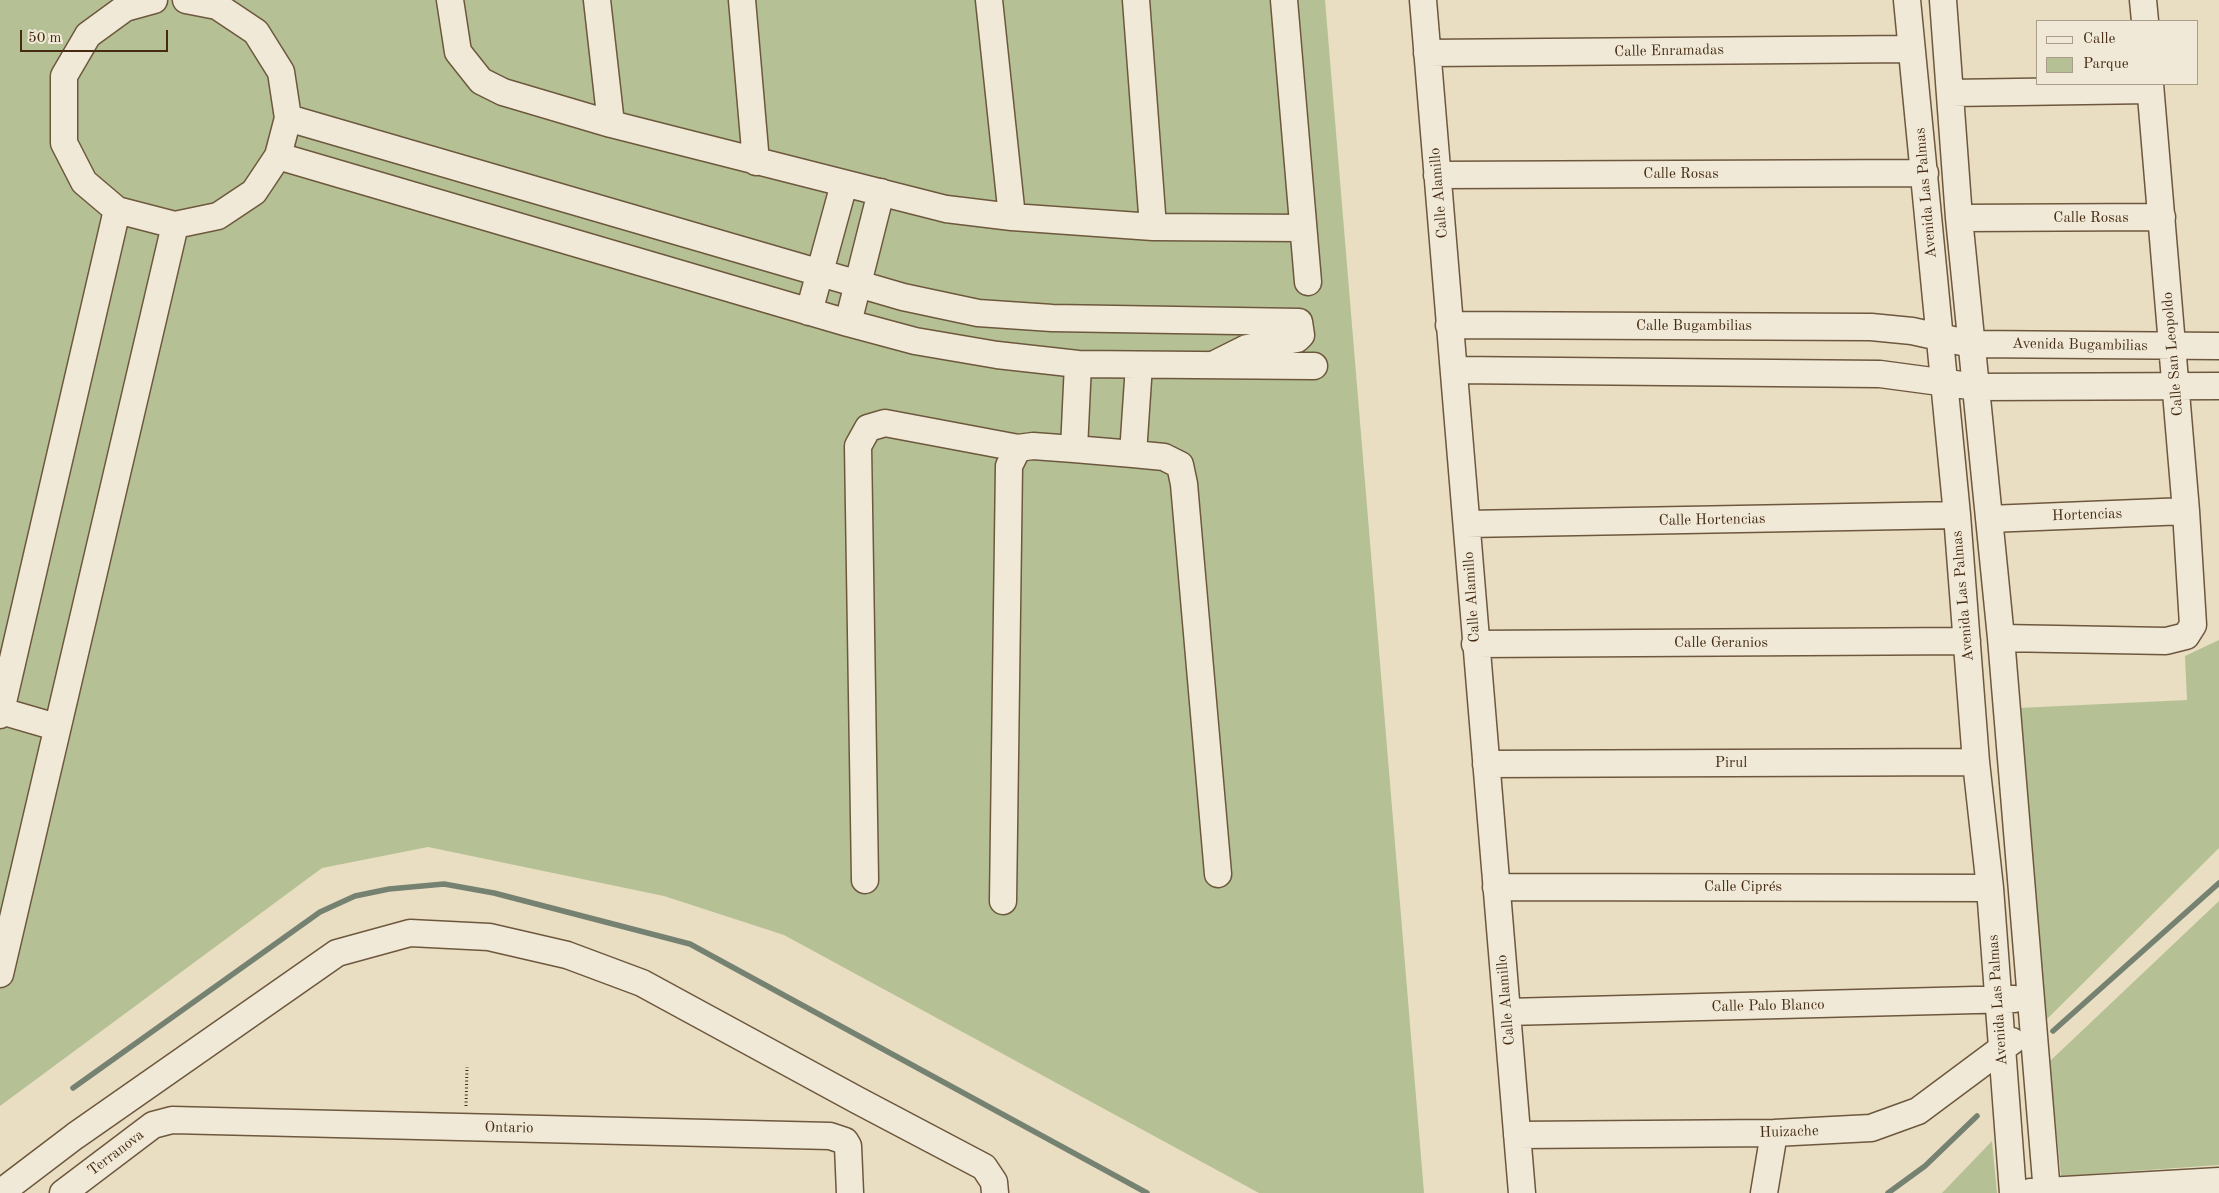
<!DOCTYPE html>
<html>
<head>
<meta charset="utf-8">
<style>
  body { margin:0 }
  #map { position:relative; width:2219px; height:1193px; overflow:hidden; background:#e9ddc2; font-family:"Old Standard TT",serif }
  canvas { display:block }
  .legend { position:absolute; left:2036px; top:20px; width:162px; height:65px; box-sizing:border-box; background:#f1e9d7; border:1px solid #ac9d88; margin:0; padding:6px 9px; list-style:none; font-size:15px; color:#442b12 }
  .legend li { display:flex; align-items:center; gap:10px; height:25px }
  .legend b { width:25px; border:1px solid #ac9d88 }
  .scale { position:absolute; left:20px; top:30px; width:148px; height:22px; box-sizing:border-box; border:2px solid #442b12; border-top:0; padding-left:6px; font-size:15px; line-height:18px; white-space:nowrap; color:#442b12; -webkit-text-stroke:4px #f1e9d7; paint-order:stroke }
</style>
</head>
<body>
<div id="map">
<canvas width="2219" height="1193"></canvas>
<ul class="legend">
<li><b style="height:6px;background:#f1e9d7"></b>Calle</li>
<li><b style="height:14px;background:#b5c194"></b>Parque</li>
</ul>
<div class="scale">50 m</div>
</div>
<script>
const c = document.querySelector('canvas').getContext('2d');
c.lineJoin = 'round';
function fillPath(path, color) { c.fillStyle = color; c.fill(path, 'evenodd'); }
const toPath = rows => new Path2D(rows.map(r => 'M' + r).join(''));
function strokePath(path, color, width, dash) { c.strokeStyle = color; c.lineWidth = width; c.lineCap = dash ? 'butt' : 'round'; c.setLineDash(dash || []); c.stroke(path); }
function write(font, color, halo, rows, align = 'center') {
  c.font = font + ' "Old Standard TT",serif'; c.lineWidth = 5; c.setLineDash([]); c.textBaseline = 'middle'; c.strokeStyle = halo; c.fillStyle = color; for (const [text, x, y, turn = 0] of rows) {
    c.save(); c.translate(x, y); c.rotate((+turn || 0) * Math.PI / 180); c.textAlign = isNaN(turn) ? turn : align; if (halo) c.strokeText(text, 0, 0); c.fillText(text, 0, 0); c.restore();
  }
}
const green = toPath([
  [0,0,1325,0,1424,1193,1259,1193,784,935,664,896,428,847,322,868,0,1106],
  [2219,640,2219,848,2044,1022,2019,708,2187,700,2185,656],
  [2219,901,2219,1165,2061,1176,2049,1062],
  [1992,1141,1997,1193,1942,1193]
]);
const stream = toPath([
  [2053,1031,2219,883],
  [73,1088,320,912,355,896,389,889,444,884,494,893,690,944,1147,1193],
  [1888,1193,1925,1166,1977,1116]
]);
const path = toPath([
  [466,1106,467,1067]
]);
const minor = toPath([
  [154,0,125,8,88,35,64,76,64,143,84,182,117,210,175,225,218,216,254,192,278,156,288,118,281,72,256,32,217,6,186,0],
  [450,0,458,52,481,81,503,92,611,124,946,209,1012,217,1153,227,1303,228],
  [597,0,611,124],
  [742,0,756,162],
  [989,0,1012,217],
  [1136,0,1153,227],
  [1284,0,1308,282],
  [1423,0,1522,1193],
  [1907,0,1957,515,1976,762,1990,888,2013,1193],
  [1943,0,1959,218,2001,638,2047,1193],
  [2143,0,2145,21],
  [1427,53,1911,49],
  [1951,93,2150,90],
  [288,118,903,297,978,313,1052,318,1299,322,1301,335,1297,339,1247,348,1215,364],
  [278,156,848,323,915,341,997,355,1078,364,1314,366],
  [1437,175,1925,173],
  [1959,218,2162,217],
  [809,312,844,184],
  [848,323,881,192],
  [1449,325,1871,327,1912,331,1971,344,2219,346],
  [1139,365,1133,454,1164,457,1180,465,1184,484,1218,874],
  [1454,370,1880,374,1977,387,2219,386],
  [1074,449,1133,454],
  [1989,519,2186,511],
  [1467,524,1957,515],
  [2001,638,2166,641,2186,636,2193,625,2186,511,2150,84],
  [1475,644,1967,641],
  [1,711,56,727],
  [0,715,117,210],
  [1486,764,1976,762],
  [865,880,858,446,868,428,885,423,1018,448],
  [1496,887,1990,888],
  [1003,901,1009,466,1018,448,1033,446,1074,449,1078,364],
  [0,974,175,225],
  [1507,1012,2014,999],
  [1517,1135,1774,1133,1871,1128,1918,1111,2012,1041],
  [2030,1192,2219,1181],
  [0,1193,75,1136,337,953,410,933,489,937,567,955,642,983,857,1100,984,1167,994,1182,995,1193],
  [63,1193,153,1125,172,1120,830,1136,845,1141,848,1146,850,1193],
  [1764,1193,1774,1133]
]);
const streetNames = [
  ["Calle Enramadas",1669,51,-1],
  ["Calle Rosas",1681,174],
  ["Calle Alamillo",1439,193,-95],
  ["Avenida Las Palmas",1926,193,-95],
  ["Calle Rosas",2091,218],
  ["Calle Bugambilias",1694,326],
  ["Avenida Bugambilias",2080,345,1],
  ["Calle San Leopoldo",2173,354,-95],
  ["Hortencias",2087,515,-2],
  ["Calle Hortencias",1712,520,-1],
  ["Avenida Las Palmas",1963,596,-95],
  ["Calle Alamillo",1472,597,-94],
  ["Calle Geranios",1721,643],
  ["Pirul",1731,763],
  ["Calle Ciprés",1743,887],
  ["Calle Alamillo",1506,1000,-95],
  ["Avenida Las Palmas",1998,1000,-94],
  ["Calle Palo Blanco",1768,1006,-1],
  ["Ontario",509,1128,1],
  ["Huizache",1789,1132,-2],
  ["Terranova",116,1153,-37]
];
fillPath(green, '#b5c194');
strokePath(stream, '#768271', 5.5);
strokePath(minor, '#6d583e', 29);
strokePath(path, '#442b12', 3, [1, 2.5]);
strokePath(minor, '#f1e9d7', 26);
write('15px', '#442b12', '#f1e9d7', streetNames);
</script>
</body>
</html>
